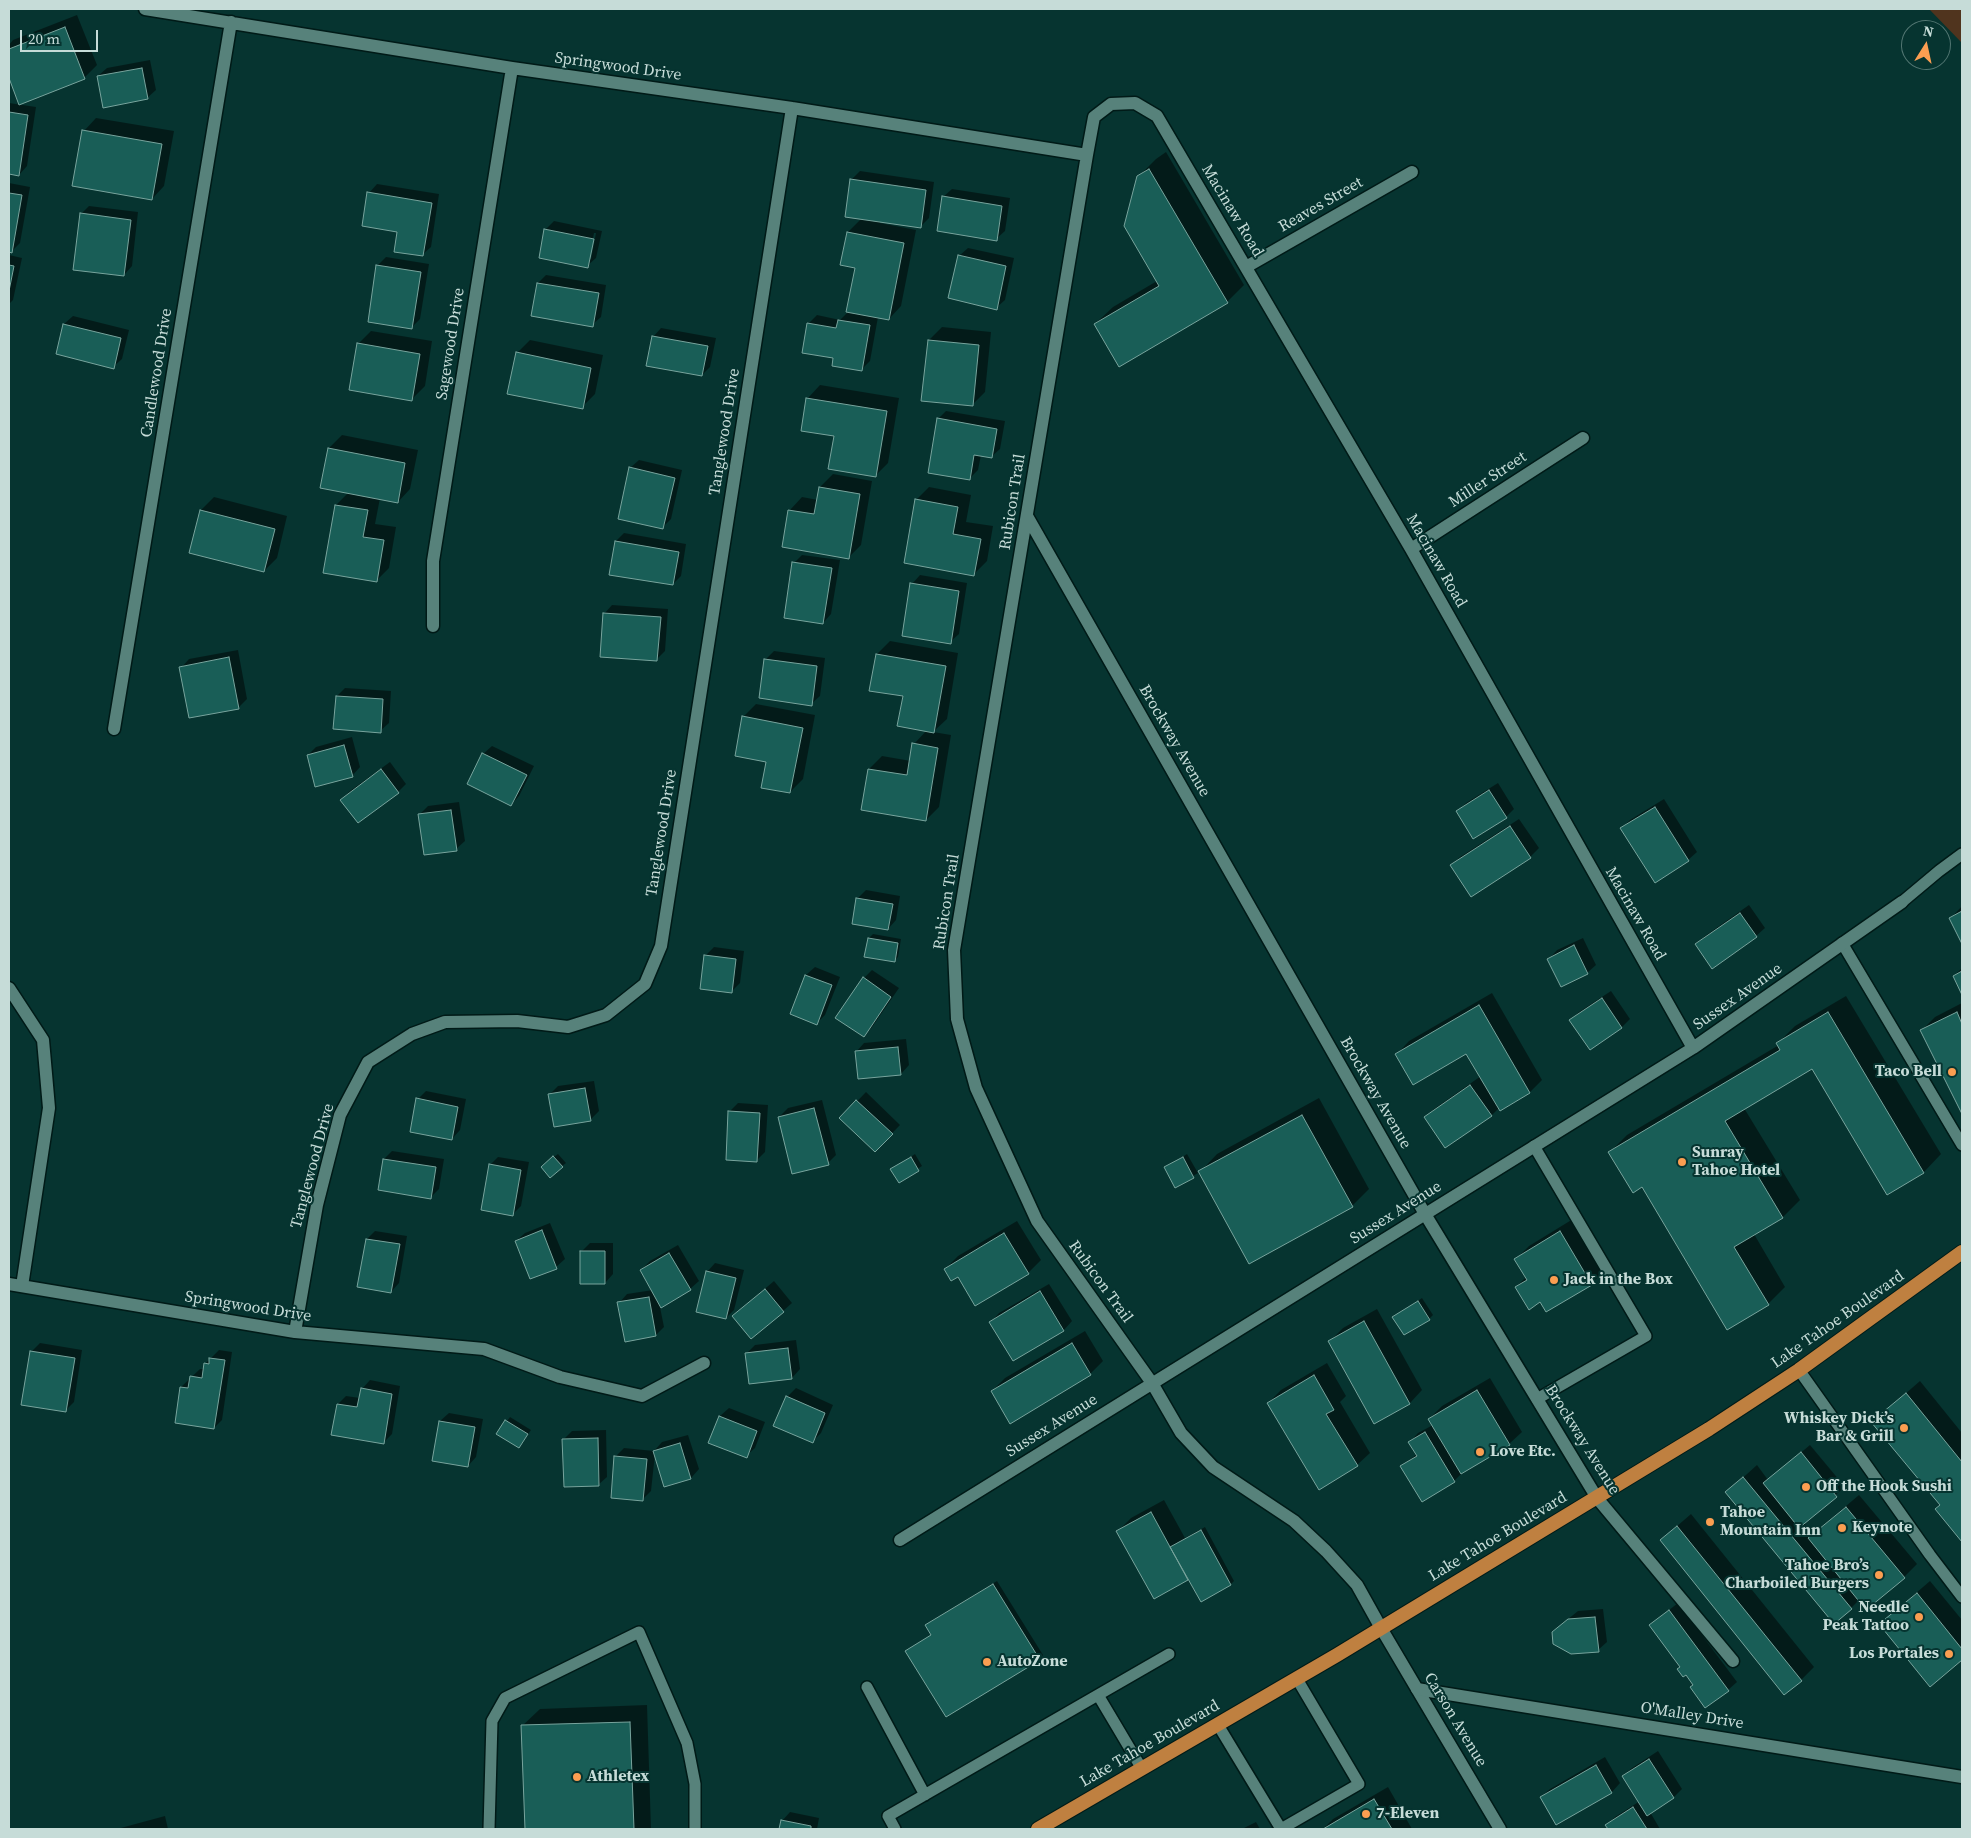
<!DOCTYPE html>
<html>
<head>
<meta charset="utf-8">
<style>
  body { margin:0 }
  #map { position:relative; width:1971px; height:1838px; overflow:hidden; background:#063430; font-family:"Source Serif 4",serif }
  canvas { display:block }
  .frame { position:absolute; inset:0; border:10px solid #c6dcd8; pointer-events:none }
  .north { position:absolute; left:1901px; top:20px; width:50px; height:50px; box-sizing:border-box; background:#063430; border:1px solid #537773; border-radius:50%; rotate:10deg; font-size:14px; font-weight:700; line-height:20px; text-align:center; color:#c6dcd8 }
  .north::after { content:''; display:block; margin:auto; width:18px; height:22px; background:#fb9e51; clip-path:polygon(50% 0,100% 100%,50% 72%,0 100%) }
  .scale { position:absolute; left:20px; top:30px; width:78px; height:22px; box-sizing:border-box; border:2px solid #c6dcd8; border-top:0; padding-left:6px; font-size:15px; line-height:18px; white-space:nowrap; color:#c6dcd8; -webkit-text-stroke:4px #063430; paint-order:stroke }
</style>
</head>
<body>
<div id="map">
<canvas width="1971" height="1838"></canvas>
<div class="frame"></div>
<div class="north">N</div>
<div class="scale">20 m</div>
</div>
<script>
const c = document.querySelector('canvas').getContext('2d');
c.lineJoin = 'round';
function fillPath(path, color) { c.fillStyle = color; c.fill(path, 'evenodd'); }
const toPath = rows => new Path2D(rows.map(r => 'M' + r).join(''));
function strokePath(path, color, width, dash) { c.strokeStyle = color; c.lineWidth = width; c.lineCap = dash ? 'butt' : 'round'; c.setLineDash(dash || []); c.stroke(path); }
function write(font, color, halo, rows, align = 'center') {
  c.font = font + ' "Source Serif 4",serif'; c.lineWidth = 4; c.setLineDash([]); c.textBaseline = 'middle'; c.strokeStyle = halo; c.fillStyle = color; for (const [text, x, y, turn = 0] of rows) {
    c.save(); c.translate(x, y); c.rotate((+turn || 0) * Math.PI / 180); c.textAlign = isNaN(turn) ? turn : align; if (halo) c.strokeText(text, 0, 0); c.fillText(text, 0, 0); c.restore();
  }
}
const green = toPath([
  [1929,9,1962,9,1962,43]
]);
const shadow = toPath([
  [77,15,97,65,84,78,20,103,9,75,9,45,13,40],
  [150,60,156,90,147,98,98,76,107,68],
  [9,103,36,107,27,166,19,175,9,173],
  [96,118,174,131,164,186,152,199,84,131],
  [1166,152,1244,285,1227,302,1095,324,1113,307,1157,281,1138,177,1156,159],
  [860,171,934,182,929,218,920,227,880,221,880,223,916,230,901,306,889,319,878,317,870,361,862,369,835,357,808,324,817,315,840,320,848,312,856,267,848,232,862,218,846,216,852,179],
  [9,183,30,187,20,243,12,251,9,251],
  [377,184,439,194,431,247,422,255,398,231,369,193],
  [952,189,1010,198,1005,231,996,239,943,197],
  [89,206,138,212,132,266,124,275,81,214],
  [554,221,602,231,596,258,587,266,545,230],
  [594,233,596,233,591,259,589,259],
  [968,248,1014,258,1005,300,996,308,959,256],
  [9,255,22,258,13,300,9,304],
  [386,257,429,264,420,319,411,328,378,265],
  [546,275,606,285,601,317,592,325,538,283],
  [73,316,129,330,122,359,113,367,64,324],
  [942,327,991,332,985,392,972,405,929,340],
  [661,328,716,338,710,367,702,375,653,337],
  [371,331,432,341,425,386,412,399,358,344],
  [530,340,603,355,595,394,582,407,517,353],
  [820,385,899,398,888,463,875,476,835,435,808,398],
  [946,411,1005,421,1000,449,991,457,981,455,978,470,970,478,938,419],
  [342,435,418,450,410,489,398,502,380,498,375,524,396,527,389,568,376,581,336,505,349,492,329,448],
  [639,460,682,470,671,519,663,527,630,468],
  [833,474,872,481,861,545,848,558,783,546,790,510,802,497,818,500,820,487],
  [929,487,971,495,966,522,993,526,987,561,974,574,916,500],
  [214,497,287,516,277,558,264,571,201,510],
  [624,533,686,544,681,576,673,584,616,541],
  [802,555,840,560,831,614,823,623,794,563],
  [920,575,967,583,959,634,950,642,912,584],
  [612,605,668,609,665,651,657,659,604,614],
  [890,641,958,653,947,719,933,732,951,735,939,807,926,820,863,809,869,769,882,756,911,761,914,744,927,730,877,654],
  [238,650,247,699,239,707,181,668,189,659],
  [774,651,825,658,820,696,811,704,765,660],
  [345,688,391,691,389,723,380,731,337,696],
  [756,704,815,715,803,779,790,792,767,761,743,717],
  [352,737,360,767,352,776,308,755,316,747],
  [492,746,534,766,519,796,511,805,483,754],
  [390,762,406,784,398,792,341,800,350,791],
  [1498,783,1514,809,1506,817,1458,811,1466,803],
  [1664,799,1697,852,1688,860,1622,828,1630,820],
  [459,802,465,841,456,849,419,815,428,806],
  [1519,819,1539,848,1530,857,1471,895,1451,866,1460,857],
  [866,890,900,896,896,920,888,929,858,898],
  [1749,905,1765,928,1756,936,1696,944,1705,936],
  [1962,906,1962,941,1951,918],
  [873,934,901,939,898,957,894,961,866,956,869,938],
  [1583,938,1596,965,1587,973,1549,959,1557,950],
  [714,947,744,951,740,983,732,991,705,956],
  [815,967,840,977,825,1015,817,1023,806,975],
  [1962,968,1962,992,1954,976],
  [872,970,899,988,872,1027,864,1036,864,978],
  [1611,991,1630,1019,1622,1027,1590,1049,1571,1020,1579,1012],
  [1492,993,1542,1080,1530,1092,1499,1108,1491,1116,1425,1117,1434,1109,1481,1076,1467,1052,1397,1054,1409,1041],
  [1846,996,1941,1154,1924,1172,1887,1193,1812,1068,1744,1108,1800,1200,1783,1217,1754,1234,1785,1287,1768,1304,1642,1186,1610,1152,1627,1135,1779,1045,1778,1043,1795,1026],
  [1962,1003,1962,1111,1922,1030,1935,1017],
  [906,1039,909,1065,901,1074,856,1052,864,1043],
  [594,1081,599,1111,590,1120,549,1095,558,1086],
  [426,1091,466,1099,460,1130,452,1139,418,1099],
  [866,1092,900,1125,875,1151,841,1118],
  [1319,1098,1369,1189,1352,1206,1200,1172,1217,1154],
  [822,1100,836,1155,828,1163,779,1117,788,1108],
  [738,1103,768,1105,765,1152,757,1160,729,1112],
  [392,1151,444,1159,439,1189,431,1197,384,1159],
  [558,1154,566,1163,562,1166,546,1163],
  [915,1154,922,1166,899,1181,892,1169],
  [1187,1154,1198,1173,1176,1186,1165,1168],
  [498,1157,529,1162,521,1206,513,1214,490,1165],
  [1573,1219,1604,1271,1591,1284,1546,1310,1541,1301,1516,1287,1526,1277,1516,1259,1529,1246],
  [1017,1221,1041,1260,1028,1273,958,1276,945,1269,958,1256],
  [550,1223,565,1259,556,1267,516,1241,525,1233],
  [375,1231,407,1236,399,1283,391,1292,367,1239],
  [590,1243,613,1243,613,1274,605,1283,581,1252],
  [678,1245,699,1281,690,1289,660,1307,664,1327,656,1335,619,1303,627,1294,653,1290,641,1270,650,1261],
  [715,1263,744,1270,734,1310,726,1318,707,1272],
  [774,1281,792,1303,783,1311,733,1316],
  [1049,1284,1072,1321,1064,1330,1013,1360,991,1322,999,1313],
  [1422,1298,1433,1315,1429,1319,1394,1317],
  [1377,1309,1422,1390,1410,1403,1374,1422,1330,1341,1343,1328],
  [1085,1331,1103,1361,1090,1374,992,1391,1005,1378],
  [796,1340,800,1369,792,1378,746,1354,755,1345],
  [40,1343,82,1350,74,1402,66,1410,31,1352],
  [219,1350,232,1352,222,1420,214,1428,176,1422,181,1387,200,1369,205,1369,205,1364],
  [1327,1363,1346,1396,1340,1402,1370,1453,1357,1465,1268,1403,1281,1390],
  [1490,1378,1522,1432,1509,1444,1463,1472,1454,1481,1402,1466,1417,1454,1410,1442,1418,1433,1433,1425,1429,1419,1442,1406],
  [370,1380,400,1386,392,1434,383,1443,338,1404,346,1396,360,1398,362,1389],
  [1920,1381,1962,1433,1962,1540,1937,1509,1941,1505,1873,1422],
  [796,1388,833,1405,821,1433,812,1442,787,1397],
  [729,1408,765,1422,755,1448,746,1456,710,1442,720,1416],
  [449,1413,483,1419,476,1457,468,1466,440,1421],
  [510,1417,531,1430,519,1447,498,1434],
  [606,1430,607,1477,598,1485,564,1439,572,1431],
  [688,1435,699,1469,691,1478,655,1454,651,1491,643,1499,615,1457,624,1448,654,1451,662,1442],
  [1810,1445,1845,1487,1803,1522,1813,1534,1859,1495,1917,1564,1904,1577,1860,1599,1851,1608,1727,1492,1757,1465,1768,1480],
  [1164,1500,1185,1538,1205,1527,1234,1581,1231,1584,1189,1578,1155,1597,1118,1531,1131,1518],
  [1691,1514,1814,1667,1801,1680,1661,1540],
  [997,1581,1043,1655,1039,1659,907,1651,932,1634,927,1625,931,1621],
  [1930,1581,1962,1620,1962,1659,1930,1685,1880,1624],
  [1678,1603,1737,1682,1728,1690,1694,1684,1650,1625],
  [1603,1609,1607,1642,1598,1650,1562,1624,1578,1611],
  [647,1705,651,1829,526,1829,522,1726,540,1709],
  [1658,1751,1682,1789,1674,1797,1650,1812,1660,1829,1610,1829,1607,1825,1615,1817,1640,1801,1623,1776,1632,1768],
  [1605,1757,1620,1783,1612,1792,1556,1823,1541,1797,1550,1789],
  [1388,1787,1412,1829,1323,1829,1333,1819],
  [790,1812,819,1818,817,1829,780,1829,782,1821],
  [165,1816,168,1829,117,1829],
  [1256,1822,1260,1829,1242,1829]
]);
const building = toPath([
  [65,27,85,79,19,105,9,78,9,49,65,27],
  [142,68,148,99,103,108,97,76,142,68],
  [9,112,28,115,19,176,9,174,9,112],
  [82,130,162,144,152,200,72,186,82,130],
  [1149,169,1228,303,1119,367,1094,324,1159,286,1124,226,1137,176,1149,169],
  [850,179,926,190,921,228,845,217,850,179],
  [367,192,432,203,423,256,394,252,397,232,362,226,367,192],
  [9,193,22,195,12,253,9,252,9,193],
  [942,196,1002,206,997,241,937,231,942,196],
  [80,213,131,220,124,276,73,270,80,213],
  [544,229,594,239,588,268,539,258,544,229],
  [847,232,904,243,889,320,846,312,855,268,840,265,847,232],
  [958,255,1006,266,997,310,948,298,958,255],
  [9,265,14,266,9,291,9,265],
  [376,265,421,272,412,329,368,322,376,265],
  [537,283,599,293,593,327,531,316,537,283],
  [838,320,870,325,862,371,832,366,833,358,802,353,807,323,836,328,838,320],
  [63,324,121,338,114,369,56,354,63,324],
  [652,336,708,346,702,376,646,366,652,336],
  [928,340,979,345,973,406,921,401,928,340],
  [357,343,420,354,412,401,349,390,357,343],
  [516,352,591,368,583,409,507,394,516,352],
  [806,398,887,411,876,477,828,469,834,436,801,431,806,398],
  [937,418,997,429,992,458,974,455,970,480,928,473,937,418],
  [328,448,405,463,398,503,320,488,328,448],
  [629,467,675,478,663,529,618,519,629,467],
  [819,487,860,494,849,559,782,547,788,510,814,514,819,487],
  [915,499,958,507,953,534,981,539,974,576,904,563,915,499],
  [335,505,368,510,363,537,384,540,377,582,323,573,335,505],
  [200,510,275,529,264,572,189,553,200,510],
  [615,541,679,552,673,585,609,575,615,541],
  [792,562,832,568,823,624,784,618,792,562],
  [910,583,959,591,951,644,902,636,910,583],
  [603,613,661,617,657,661,600,657,603,613],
  [876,654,946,666,934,733,897,726,903,696,869,691,876,654],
  [229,657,239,709,189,718,179,667,229,657],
  [764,659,817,666,812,706,759,698,764,659],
  [336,696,383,699,381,733,333,729,336,696],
  [742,716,803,728,790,793,761,788,766,762,735,756,742,716],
  [912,743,938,748,926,821,861,810,868,769,907,775,912,743],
  [344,745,353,777,315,787,307,755,344,745],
  [482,753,527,775,511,806,467,784,482,753],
  [381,769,399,793,358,823,340,800,381,769],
  [1489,790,1507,818,1473,839,1456,811,1489,790],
  [1655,807,1689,861,1655,883,1620,828,1655,807],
  [451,810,457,851,424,855,418,814,451,810],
  [1510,826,1531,858,1471,897,1450,865,1510,826],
  [856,898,893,904,888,930,852,924,856,898],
  [1962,911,1962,944,1949,918,1962,911],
  [1740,913,1757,937,1712,969,1695,944,1740,913],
  [868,938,898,943,895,962,864,957,868,938],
  [1574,945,1588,974,1561,987,1547,959,1574,945],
  [704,955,736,959,732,993,700,989,704,955],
  [1962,971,1962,995,1953,976,1962,971],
  [805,975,832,985,817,1025,790,1014,805,975],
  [863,977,891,997,864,1037,835,1018,863,977],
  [1602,998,1622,1028,1590,1050,1569,1020,1602,998],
  [1479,1005,1530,1093,1500,1111,1466,1054,1413,1085,1395,1054,1479,1005],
  [1828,1012,1924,1173,1887,1195,1812,1069,1725,1121,1783,1218,1734,1247,1769,1305,1727,1330,1642,1187,1633,1193,1608,1152,1780,1050,1776,1043,1828,1012],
  [1957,1012,1962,1024,1962,1114,1920,1030,1957,1012],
  [898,1047,901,1075,858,1079,855,1051,898,1047],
  [1470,1085,1492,1116,1445,1148,1424,1117,1470,1085],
  [585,1088,591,1121,554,1127,548,1094,585,1088],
  [416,1098,458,1107,452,1140,410,1132,416,1098],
  [856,1100,893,1134,875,1152,839,1118,856,1100],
  [814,1108,829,1165,792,1174,778,1117,814,1108],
  [728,1111,760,1113,757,1162,726,1160,728,1111],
  [1302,1115,1353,1207,1249,1264,1198,1171,1302,1115],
  [553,1156,563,1167,550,1178,541,1167,553,1156],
  [911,1157,919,1171,899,1183,890,1169,911,1157],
  [1183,1157,1194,1178,1175,1188,1164,1167,1183,1157],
  [383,1159,436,1167,431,1199,378,1190,383,1159],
  [489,1164,521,1170,513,1216,481,1210,489,1164],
  [542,1230,557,1269,530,1279,515,1241,542,1230],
  [1560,1231,1592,1285,1546,1312,1540,1302,1529,1310,1515,1287,1527,1280,1514,1259,1560,1231],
  [1004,1233,1029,1274,975,1306,958,1277,951,1281,944,1269,1004,1233],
  [366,1239,400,1244,391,1293,357,1287,366,1239],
  [580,1251,605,1251,605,1284,580,1284,580,1251],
  [669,1253,691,1290,661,1308,640,1270,669,1253],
  [706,1271,736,1278,726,1319,696,1312,706,1271],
  [765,1289,784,1312,751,1339,732,1316,765,1289],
  [1040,1291,1064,1331,1013,1361,989,1322,1040,1291],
  [649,1297,656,1336,625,1342,617,1302,649,1297],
  [1418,1301,1430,1320,1404,1335,1392,1317,1418,1301],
  [1364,1321,1410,1404,1374,1424,1328,1341,1364,1321],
  [1072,1343,1091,1375,1010,1424,991,1391,1072,1343],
  [788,1348,792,1379,749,1384,745,1353,788,1348],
  [30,1351,75,1358,66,1412,21,1405,30,1351],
  [209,1358,225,1360,214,1429,175,1423,180,1387,188,1388,190,1376,202,1378,204,1363,209,1364,209,1358],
  [1314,1375,1334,1410,1326,1414,1358,1466,1319,1490,1267,1403,1314,1375],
  [361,1388,392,1394,384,1444,331,1435,337,1404,357,1407,361,1388],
  [1477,1390,1510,1445,1461,1474,1428,1419,1477,1390],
  [1906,1393,1962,1462,1962,1542,1935,1509,1940,1505,1871,1422,1906,1393],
  [786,1396,825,1413,813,1443,773,1426,786,1396],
  [719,1416,757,1431,747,1458,708,1443,719,1416],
  [505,1420,528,1434,519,1448,496,1434,505,1420],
  [439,1421,475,1427,468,1467,432,1461,439,1421],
  [1425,1432,1455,1482,1422,1502,1400,1466,1417,1456,1408,1442,1425,1432],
  [598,1438,599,1486,564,1487,562,1439,598,1438],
  [680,1443,691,1479,664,1487,653,1451,680,1443],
  [1801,1452,1837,1497,1799,1528,1763,1483,1801,1452],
  [614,1456,647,1459,643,1501,611,1498,614,1456],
  [1743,1477,1852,1609,1834,1624,1725,1492,1743,1477],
  [1846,1507,1905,1578,1866,1610,1808,1538,1846,1507],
  [1151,1512,1188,1580,1154,1599,1116,1531,1151,1512],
  [1677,1526,1802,1681,1784,1695,1660,1540,1677,1526],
  [1201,1530,1231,1585,1201,1602,1170,1547,1201,1530],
  [993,1584,1040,1660,946,1717,905,1651,931,1635,925,1625,993,1584],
  [1917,1593,1962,1649,1962,1660,1930,1687,1879,1624,1917,1593],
  [1669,1610,1729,1691,1705,1708,1690,1687,1693,1685,1686,1675,1683,1677,1677,1669,1680,1667,1649,1625,1669,1610],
  [1595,1617,1599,1652,1571,1654,1553,1644,1552,1632,1568,1619,1595,1617],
  [630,1722,634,1829,525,1829,521,1725,630,1722],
  [1649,1759,1674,1798,1647,1816,1622,1776,1649,1759],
  [1596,1765,1612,1793,1556,1825,1540,1797,1596,1765],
  [1374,1799,1392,1829,1323,1829,1374,1799],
  [1633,1807,1647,1829,1608,1829,1605,1825,1633,1807],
  [781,1820,811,1826,811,1829,779,1829,781,1820]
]);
const service = toPath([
  [1902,902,1939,871,1962,854],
  [1842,943,1962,1145],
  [1534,1146,1646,1336,1537,1399],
  [1799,1370,1930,1555,1962,1597],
  [867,1687,925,1795],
  [1098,1695,1142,1769],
  [1218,1725,1281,1829,1359,1784,1297,1679],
  [489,1829,492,1721,505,1698,639,1632,687,1743,695,1784,695,1829],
  [895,1829,888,1816,1169,1654]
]);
const minor = toPath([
  [145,9,512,68,792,108,1087,155],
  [1246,267,1412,172],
  [1027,516,1425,1214,1597,1498,1733,1661],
  [1411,549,1583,438],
  [433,626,433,561,512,68],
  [114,729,231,22],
  [9,988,43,1040,49,1108,22,1286],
  [9,1284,295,1332,484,1349,560,1377,642,1396,704,1363],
  [295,1332,317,1205,340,1115,368,1062,412,1034,445,1022,517,1021,568,1027,606,1015,645,984,661,946,792,108],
  [900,1540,1693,1048,1902,902],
  [1381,1628,1357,1585,1326,1551,1294,1521,1213,1467,1181,1433,1152,1383,1037,1221,976,1088,957,1019,954,950,1087,155,1094,117,1111,104,1135,103,1157,116,1411,549,1693,1048],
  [1417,1689,1500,1829]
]);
const tertiary = toPath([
  [1381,1628,1417,1689,1962,1777]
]);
const trunk = toPath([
  [1038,1829,1337,1655,1709,1429,1799,1370,1962,1252]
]);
const markers = [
  [1952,1072,5,"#fb9e51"],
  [1682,1162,5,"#fb9e51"],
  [1554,1280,5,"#fb9e51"],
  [1904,1428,5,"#fb9e51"],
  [1480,1452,5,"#fb9e51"],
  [1806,1487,5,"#fb9e51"],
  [1710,1522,5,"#fb9e51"],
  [1842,1528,5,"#fb9e51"],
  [1879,1575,5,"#fb9e51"],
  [1919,1617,5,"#fb9e51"],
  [1949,1654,5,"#fb9e51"],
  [987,1662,5,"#fb9e51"],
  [577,1777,5,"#fb9e51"],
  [1366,1814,5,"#fb9e51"]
];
const streetNames = [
  ["Springwood Drive",618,67,8],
  ["Reaves Street",1321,205,-30],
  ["Macinaw Road",1232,211,59],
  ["Sagewood Drive",451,344,-81],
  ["Candlewood Drive",157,373,-81],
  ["Tanglewood Drive",725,432,-81],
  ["Miller Street",1488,480,-33],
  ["Rubicon Trail",1013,502,-81],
  ["Macinaw Road",1436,561,60],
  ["Brockway Avenue",1174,741,60],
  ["Tanglewood Drive",662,833,-81],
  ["Rubicon Trail",947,902,-81],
  ["Macinaw Road",1635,914,60],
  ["Sussex Avenue",1738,997,-35],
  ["Brockway Avenue",1375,1093,60],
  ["Tanglewood Drive",313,1166,-75],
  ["Sussex Avenue",1396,1213,-32],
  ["Rubicon Trail",1100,1282,54],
  ["Springwood Drive",248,1307,9],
  ["Lake Tahoe Boulevard",1838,1320,-35],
  ["Sussex Avenue",1052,1426,-32],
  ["Brockway Avenue",1582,1440,58],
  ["Lake Tahoe Boulevard",1498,1537,-31],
  ["O'Malley Drive",1692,1716,9],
  ["Carson Avenue",1455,1720,59],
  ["Lake Tahoe Boulevard",1150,1744,-30]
];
const poiNames = [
  ["Taco Bell",1942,1072,"right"],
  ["Sunray",1692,1153],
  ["Tahoe Hotel",1692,1171],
  ["Jack in the Box",1564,1280],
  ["Whiskey Dick’s",1894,1419,"right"],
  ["Bar & Grill",1894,1437,"right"],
  ["Love Etc.",1490,1452],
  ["Off the Hook Sushi",1816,1487],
  ["Tahoe",1720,1513],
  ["Mountain Inn",1720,1531],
  ["Keynote",1852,1528],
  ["Tahoe Bro’s",1869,1566,"right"],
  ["Charboiled Burgers",1869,1584,"right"],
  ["Needle",1909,1608,"right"],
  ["Peak Tattoo",1909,1626,"right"],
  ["Los Portales",1939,1654,"right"],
  ["AutoZone",997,1662],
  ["Athletex",587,1777],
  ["7-Eleven",1376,1814]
];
fillPath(green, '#50341e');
fillPath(shadow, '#0007');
fillPath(building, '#195e57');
strokePath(building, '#78a49d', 1);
strokePath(service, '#001a17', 14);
strokePath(minor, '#001a17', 15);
strokePath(tertiary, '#001a17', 15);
strokePath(trunk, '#001a17', 16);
strokePath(service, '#57827b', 11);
strokePath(minor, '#57827b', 12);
strokePath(tertiary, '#57827b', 12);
strokePath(trunk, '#bf8040', 14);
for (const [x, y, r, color] of markers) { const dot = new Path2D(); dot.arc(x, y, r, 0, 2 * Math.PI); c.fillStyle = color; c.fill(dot); strokePath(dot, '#063430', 2); }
write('16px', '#c6dcd8', '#063430', streetNames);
write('bold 16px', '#c6dcd8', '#063430', poiNames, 'left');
</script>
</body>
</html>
